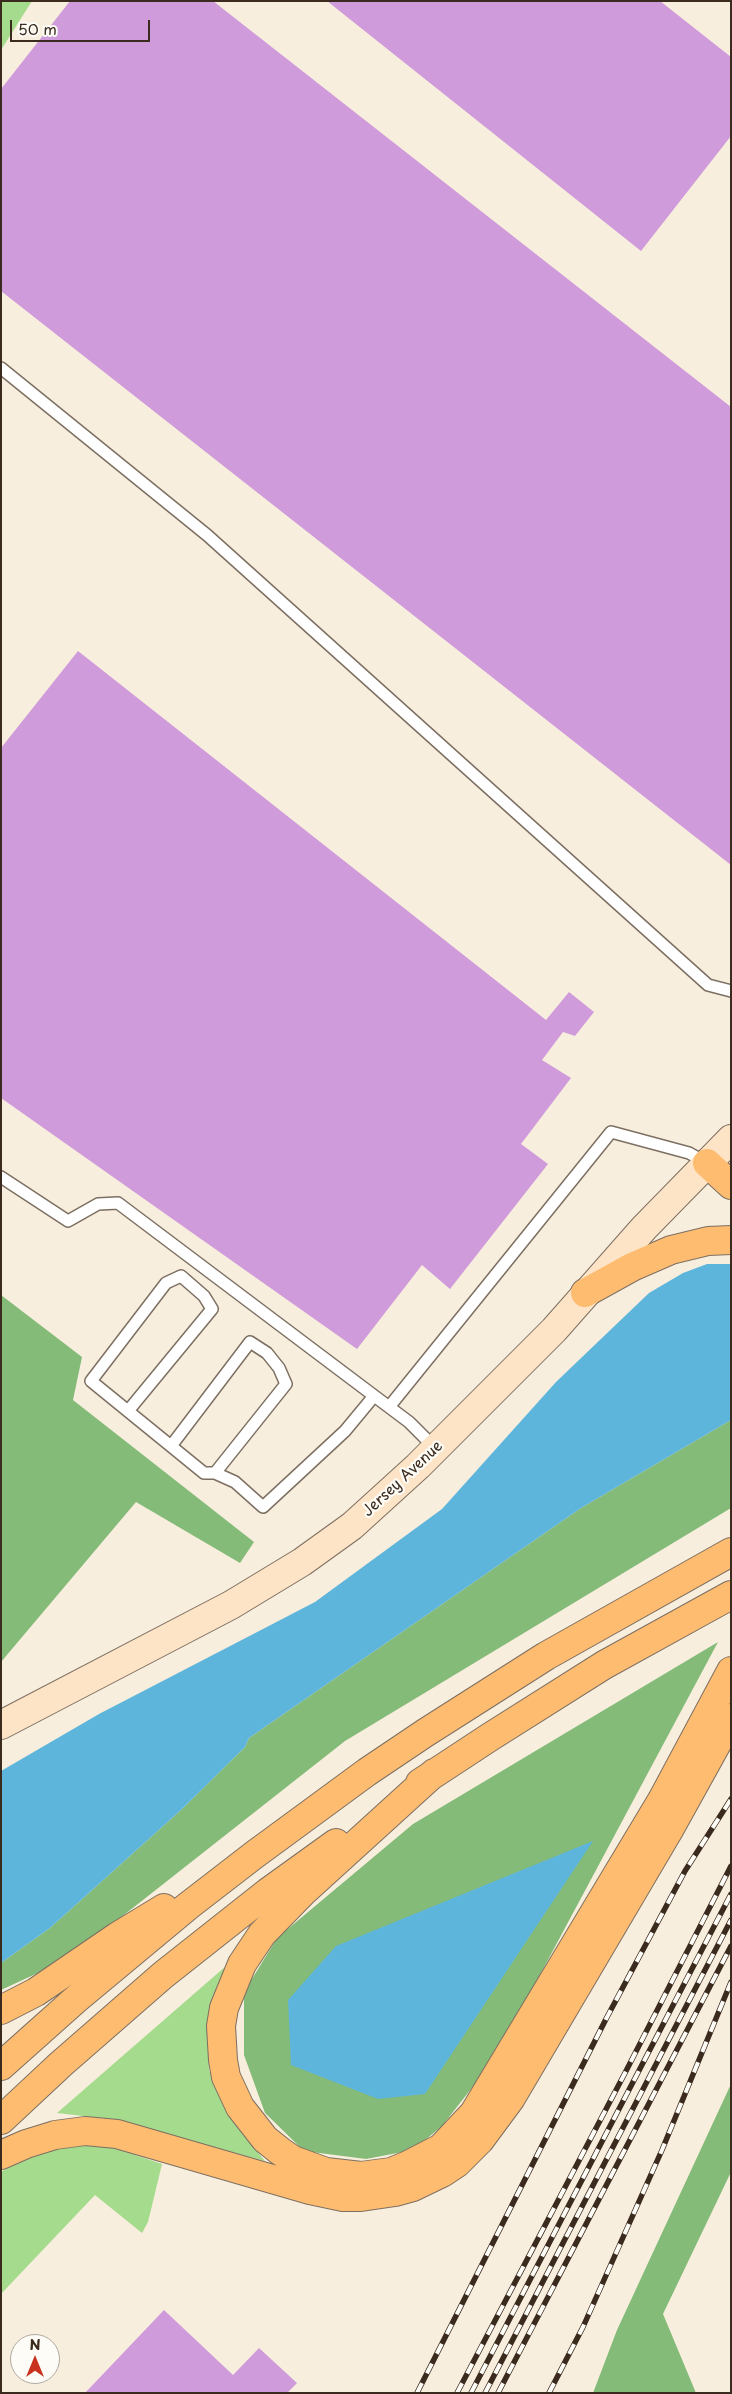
<!DOCTYPE html>
<html>
<head>
<meta charset="utf-8">
<style>
  body { margin:0 }
  #map { position:relative; width:732px; height:2394px; overflow:hidden; background:#f8eede; font-family:"Playpen Sans",sans-serif }
  canvas { display:block }
  .frame { position:absolute; inset:0; border:2px solid #3b2a1e; pointer-events:none }
  .north { position:absolute; left:10px; top:2334px; width:50px; height:50px; box-sizing:border-box; background:#fdfcf7; border:1px solid #afa8a0; border-radius:50%; rotate:0deg; font-size:14px; font-weight:700; line-height:20px; text-align:center; color:#3b2a1e }
  .north::after { content:''; display:block; margin:auto; width:18px; height:22px; background:#c8321e; clip-path:polygon(50% 0,100% 100%,50% 72%,0 100%) }
  .scale { position:absolute; left:10px; top:20px; width:140px; height:22px; box-sizing:border-box; border:2px solid #3b2a1e; border-top:0; padding-left:6px; font-size:15px; line-height:18px; white-space:nowrap; color:#3b2a1e; -webkit-text-stroke:4px #fdfcf7; paint-order:stroke }
</style>
</head>
<body>
<div id="map">
<canvas width="732" height="2394"></canvas>
<div class="frame"></div>
<div class="north">N</div>
<div class="scale">50 m</div>
</div>
<script>
const c = document.querySelector('canvas').getContext('2d');
c.lineJoin = 'round';
function fillPath(path, color) { c.fillStyle = color; c.fill(path, 'evenodd'); }
const toPath = rows => new Path2D(rows.map(r => 'M' + r).join(''));
function strokePath(path, color, width, dash) { c.strokeStyle = color; c.lineWidth = width; c.lineCap = dash ? 'butt' : 'round'; c.setLineDash(dash || []); c.stroke(path); }
function write(font, color, halo, rows, align = 'center') {
  c.font = font + ' "Playpen Sans",sans-serif'; c.lineWidth = 4.5; c.setLineDash([]); c.textBaseline = 'middle'; c.strokeStyle = halo; c.fillStyle = color; for (const [text, x, y, turn = 0] of rows) {
    c.save(); c.translate(x, y); c.rotate((+turn || 0) * Math.PI / 180); c.textAlign = isNaN(turn) ? turn : align; if (halo) c.strokeText(text, 0, 0); c.fillText(text, 0, 0); c.restore();
  }
}
const green = toPath([
  [1,1,32,1,1,50],
  [226,1966,207,2021,209,2070,234,2123,265,2161,100,2118,57,2113],
  [100,2143,162,2164,148,2222,142,2233,95,2195,1,2294,1,2172,38,2150]
]);
const forest = toPath([
  [1,1295,82,1357,73,1400,254,1542,240,1563,136,1502,1,1662],
  [731,1420,731,1508,345,1741,68,1959,1,1990,1,1963,50,1928,181,1810,245,1747,249,1738,581,1508],
  [718,1642,496,2057,442,2126,413,2150,366,2159,304,2151,265,2113,244,2055,244,1992,277,1938,413,1824],
  [731,2084,731,2172,663,2314,696,2393,593,2393,617,2330]
]);
const water = toPath([
  [707,1264,731,1264,731,1420,581,1508,249,1738,245,1747,181,1810,50,1928,1,1963,1,1771,99,1714,315,1602,442,1509,556,1382,649,1293,683,1273],
  [593,1841,425,2094,378,2099,291,2065,288,2000,336,1946]
]);
const building = toPath([
  [70,1,213,1,731,407,731,865,1,291,1,89],
  [327,1,660,1,731,57,731,136,641,251],
  [78,651,546,1020,569,992,594,1012,575,1036,563,1032,542,1060,571,1078,521,1144,548,1164,450,1289,422,1265,357,1349,1,1098,1,748],
  [164,2310,233,2375,259,2348,297,2383,287,2393,85,2393]
]);
const lane = toPath([
  [1,368,207,535,708,985,731,991],
  [1,1177,68,1221,98,1204,118,1203,389,1407,611,1132,689,1153,707,1163],
  [389,1407,409,1422,436,1449],
  [128,1411,212,1309,204,1296,181,1276,166,1283,91,1381,204,1473,215,1473,235,1482,263,1507,345,1431,374,1396],
  [171,1446,250,1342,267,1353,279,1368,286,1384,215,1473]
]);
const secondary = toPath([
  [1,1725,231,1605,302,1562,352,1526,418,1466,554,1330,644,1228,731,1139]
]);
const highway = toPath([
  [707,1163,731,1185],
  [585,1293,632,1267,671,1250,708,1241,731,1240],
  [434,1773,302,1893,262,1934,242,1964,224,2008,221,2026,223,2060,226,2077,240,2107,265,2139,280,2151,293,2160,326,2172,361,2176,391,2172,408,2165,441,2148,474,2113,662,1800,731,1671],
  [420,1783,490,1737,604,1665,731,1595],
  [1,2010,36,1992,118,1936,164,1908],
  [1,2066,75,2000,188,1906,254,1855,367,1772,425,1733,546,1656,731,1552],
  [1,2120,61,2064,163,1975,268,1892,336,1843],
  [1,2155,26,2144,55,2135,85,2131,117,2134,310,2190,343,2197,361,2197,395,2192,413,2187,442,2173,457,2163,480,2140,511,2098,669,1830,731,1718]
]);
const rail = toPath([
  [417,2393,606,2019,685,1871,731,1799],
  [457,2393,625,2073,731,1866],
  [471,2393,731,1894],
  [485,2393,731,1920],
  [498,2393,731,1946],
  [549,2393,583,2327,662,2150,731,1982]
]);
const streetNames = [
  ["Jersey Avenue",403,1479,-43]
];
fillPath(green, '#a5db8c');
fillPath(forest, '#84bb78');
fillPath(water, '#5eb5db');
fillPath(building, '#cf9bda');
strokePath(lane, '#7d6f61', 14);
strokePath(secondary, '#7d6f61', 30);
strokePath(highway, '#7d6f61', 30);
strokePath(lane, '#fff', 11);
strokePath(secondary, '#fee4c6', 28);
strokePath(highway, '#fdbc70', 28);
strokePath(rail, '#3b2a1e', 5.5);
strokePath(rail, '#fdfcf7', 4, [11]);
write('15px', '#3b2a1e', '#fdfcf7', streetNames);
</script>
</body>
</html>
